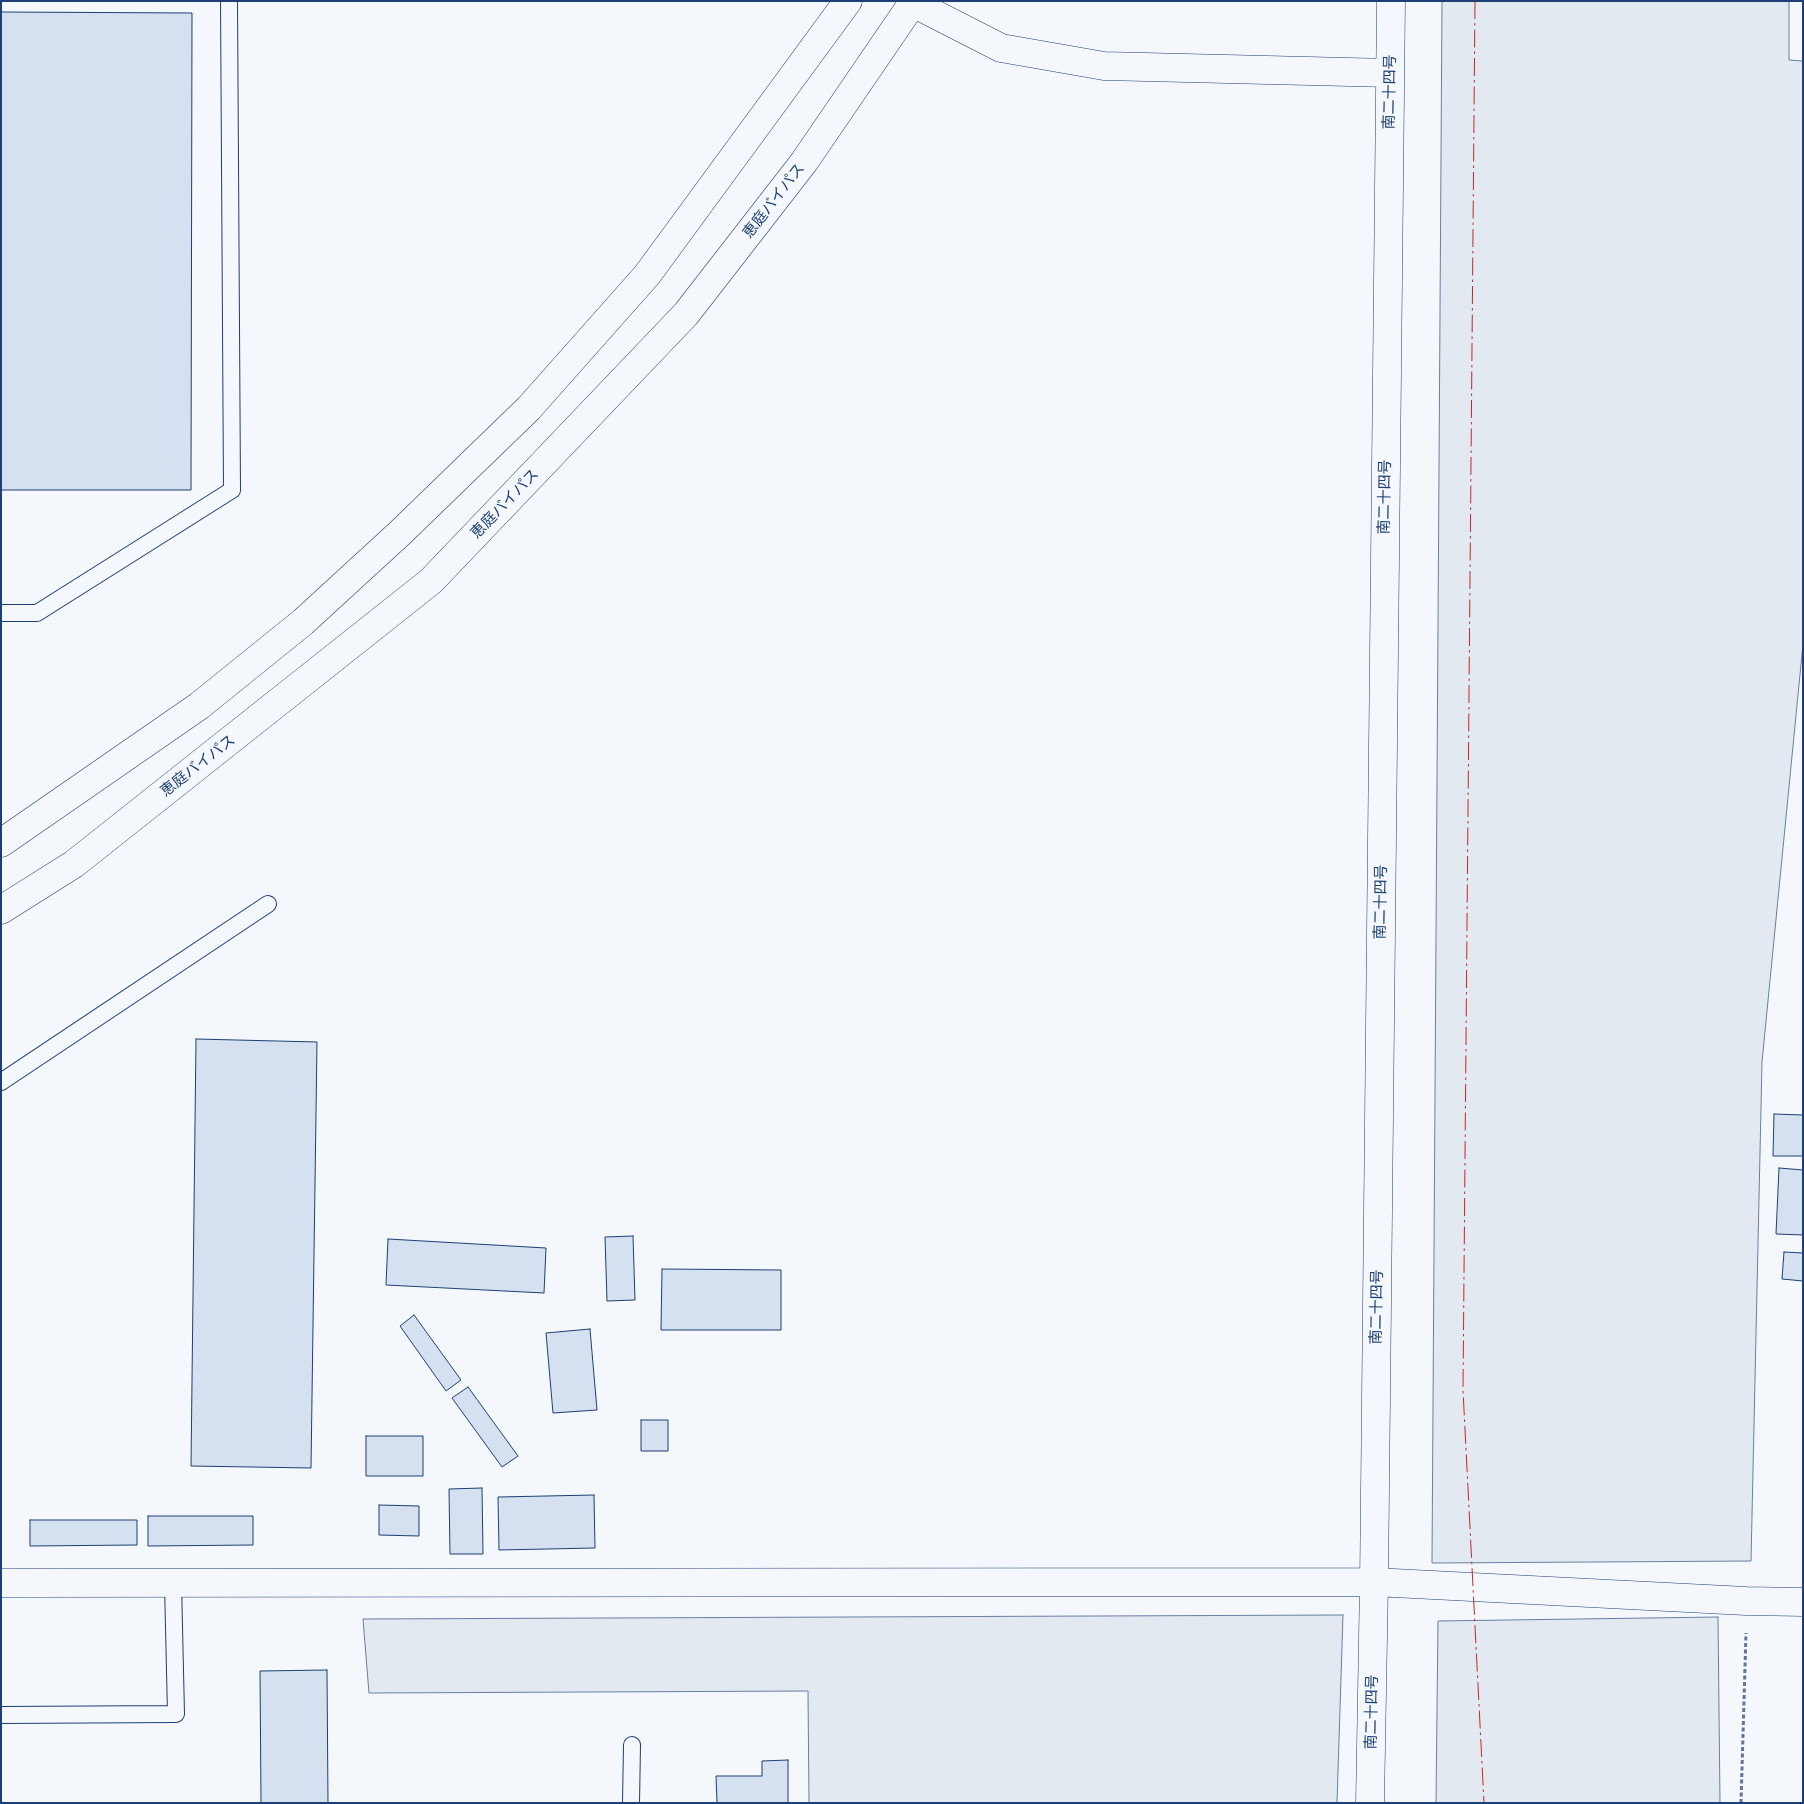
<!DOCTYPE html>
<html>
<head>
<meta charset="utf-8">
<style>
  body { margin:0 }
  #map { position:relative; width:1804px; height:1804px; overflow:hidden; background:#f4f7fb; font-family:Karla,sans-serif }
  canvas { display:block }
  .frame { position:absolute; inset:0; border:2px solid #1d3f73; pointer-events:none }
</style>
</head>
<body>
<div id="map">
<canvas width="1804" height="1804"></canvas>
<div class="frame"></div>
</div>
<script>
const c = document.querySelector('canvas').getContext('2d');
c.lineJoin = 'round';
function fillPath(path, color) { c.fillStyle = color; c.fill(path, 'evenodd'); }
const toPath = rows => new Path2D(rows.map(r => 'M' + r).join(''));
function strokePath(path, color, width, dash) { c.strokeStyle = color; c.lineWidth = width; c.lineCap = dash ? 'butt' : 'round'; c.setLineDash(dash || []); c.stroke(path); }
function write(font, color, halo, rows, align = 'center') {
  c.font = font + ' Karla,"Noto Sans JP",sans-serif'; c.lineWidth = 4; c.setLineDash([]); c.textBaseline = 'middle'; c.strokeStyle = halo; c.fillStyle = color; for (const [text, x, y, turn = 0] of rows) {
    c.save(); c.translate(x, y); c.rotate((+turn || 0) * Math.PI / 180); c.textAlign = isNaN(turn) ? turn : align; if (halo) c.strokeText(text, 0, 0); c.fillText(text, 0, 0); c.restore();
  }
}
const green = toPath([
  [1442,1,1789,1,1789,60,1803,61,1803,644,1762,1062,1751,1561,1432,1563,1442,1],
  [1343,1615,1337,1803,809,1803,808,1691,369,1693,363,1619,1343,1615],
  [1718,1617,1720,1803,1436,1803,1438,1621,1718,1617]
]);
const building = toPath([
  [1,12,192,13,191,490,1,490,1,12],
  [196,1039,317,1042,311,1468,191,1466,196,1039],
  [1774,1114,1803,1115,1803,1156,1773,1156,1774,1114],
  [1779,1168,1803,1170,1803,1235,1776,1234,1779,1168],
  [633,1236,635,1300,607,1301,605,1237,633,1236],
  [388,1239,546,1248,544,1293,386,1285,388,1239],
  [1784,1252,1803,1253,1803,1281,1782,1279,1784,1252],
  [662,1269,781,1270,781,1330,661,1330,662,1269],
  [414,1315,461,1380,446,1391,400,1326,414,1315],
  [590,1329,597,1410,553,1413,546,1333,590,1329],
  [468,1387,518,1456,502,1467,452,1398,468,1387],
  [641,1420,668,1420,668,1451,641,1451,641,1420],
  [366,1436,423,1436,423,1476,366,1476,366,1436],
  [482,1488,483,1554,450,1554,449,1489,482,1488],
  [594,1495,595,1548,499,1550,498,1497,594,1495],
  [379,1505,419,1506,419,1536,379,1535,379,1505],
  [148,1516,253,1516,253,1545,148,1546,148,1516],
  [30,1520,137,1520,137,1545,30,1546,30,1520],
  [327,1670,328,1803,261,1803,260,1671,327,1670],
  [788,1760,788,1803,717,1803,716,1776,762,1776,762,1761,788,1760]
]);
const path = toPath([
  [1741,1803,1746,1633]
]);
const lane = toPath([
  [1,613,37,613,232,490,229,1],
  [1,1082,268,904],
  [1,1715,176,1714,173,1583],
  [631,1803,632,1745]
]);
const street = toPath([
  [913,3,1001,48,1104,66,1390,73],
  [1,1583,1374,1582,1746,1601,1803,1602],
  [1370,1803,1374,1582,1391,1]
]);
const highway = toPath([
  [1,843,199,706,303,622,400,533,529,408,647,275,848,1],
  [1,910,74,864,431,581,686,314,804,162,914,1]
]);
const power = toPath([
  [1475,1,1463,1390,1484,1803]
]);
const streetNames = [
  ["南二十四号",1390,92,-89],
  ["恵庭バイパス",774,201,-52],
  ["南二十四号",1385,497,-89],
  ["恵庭バイパス",505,504,-46],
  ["恵庭バイパス",198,766,-38],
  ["南二十四号",1381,902,-89],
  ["南二十四号",1377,1307,-89],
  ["南二十四号",1372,1712,-89]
];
fillPath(green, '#e3e9f0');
strokePath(green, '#687fa3', 1);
fillPath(building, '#d5e0f0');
strokePath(building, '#1d3f73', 1);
strokePath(lane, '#1d3f73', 18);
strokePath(street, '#1d3f73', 29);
strokePath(highway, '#1d3f73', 29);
strokePath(path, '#5e769c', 3, [4, 2.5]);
strokePath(lane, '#f4f7fb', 16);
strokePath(street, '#f4f7fb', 28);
strokePath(highway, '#f4f7fb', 28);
strokePath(power, '#c62828', 1, [18, 4, 2.5, 4]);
write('15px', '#1d3f73', '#f4f7fb', streetNames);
</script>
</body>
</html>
